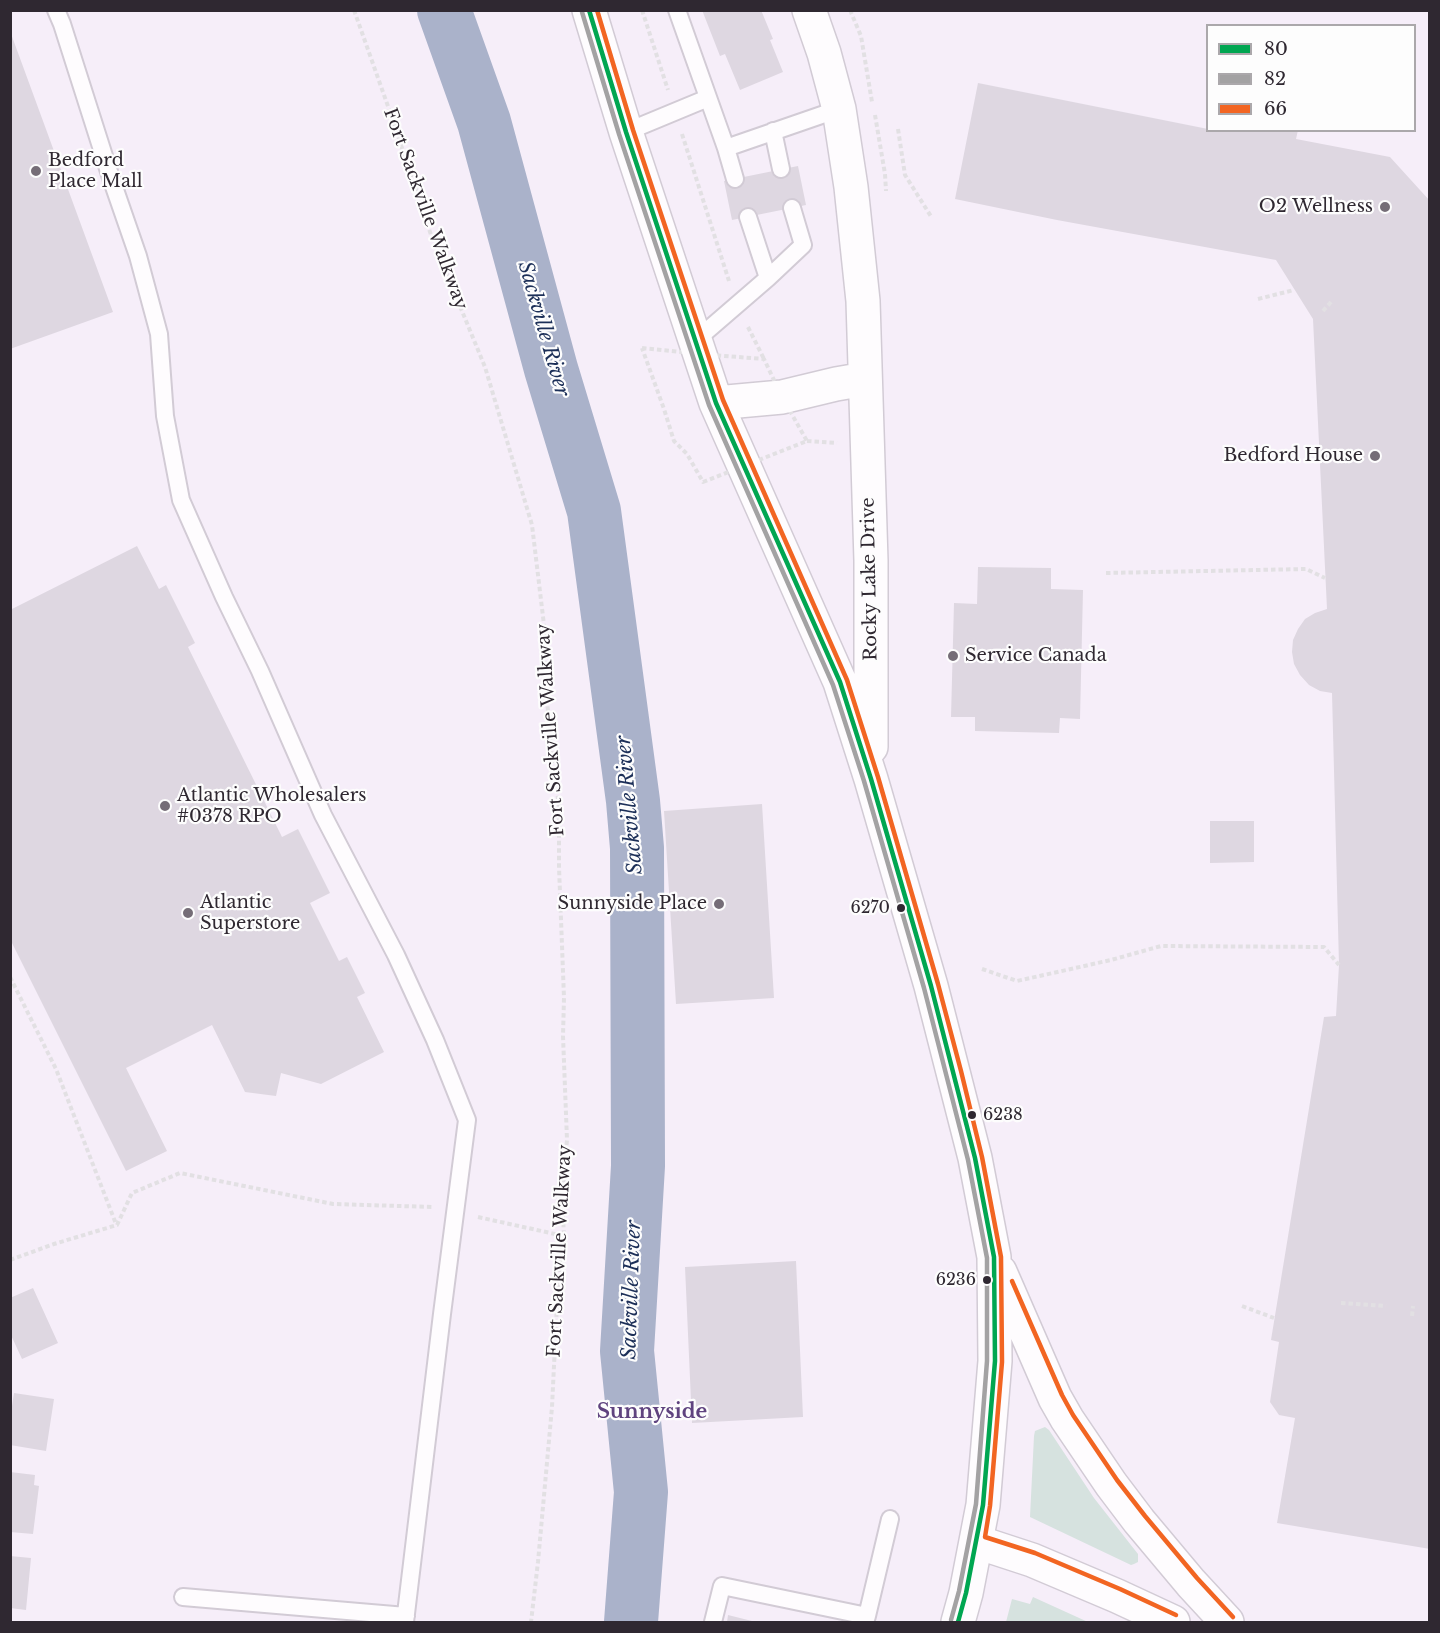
<!DOCTYPE html>
<html>
<head>
<meta charset="utf-8">
<style>
  body { margin:0 }
  #map { position:relative; width:1440px; height:1633px; overflow:hidden; background:#f6eef9; font-family:"Libre Baskerville",serif }
  canvas { display:block }
  .frame { position:absolute; inset:0; border:12px solid #2f2831; pointer-events:none }
  .legend { position:absolute; left:1206px; top:24px; width:210px; height:108px; box-sizing:border-box; background:#fdfdfd; border:2px solid #aba8ab; margin:0; padding:8px 10px; list-style:none; font-size:18px; color:#2f2831 }
  .legend li { display:flex; align-items:center; gap:12px; height:30px }
  .legend b { width:30px; border:2px solid #aba8ab }
</style>
</head>
<body>
<div id="map">
<canvas width="1440" height="1633"></canvas>
<div class="frame"></div>
<ul class="legend">
<li><b style="height:8px;background:#00a651"></b>80</li>
<li><b style="height:8px;background:#a3a2a3"></b>82</li>
<li><b style="height:8px;background:#f26522"></b>66</li>
</ul>
</div>
<script>
const c = document.querySelector('canvas').getContext('2d');
c.lineJoin = 'round';
function fillPath(path, color) { c.fillStyle = color; c.fill(path, 'evenodd'); }
const toPath = rows => new Path2D(rows.map(r => 'M' + r).join(''));
function strokePath(path, color, width, dash) { c.strokeStyle = color; c.lineWidth = width; c.lineCap = dash ? 'butt' : 'round'; c.setLineDash(dash || []); c.stroke(path); }
function write(font, color, halo, rows, align = 'center') {
  c.font = font + ' "Libre Baskerville",serif'; c.lineWidth = 4.5; c.setLineDash([]); c.textBaseline = 'middle'; c.strokeStyle = halo; c.fillStyle = color; for (const [text, x, y, turn = 0] of rows) {
    c.save(); c.translate(x, y); c.rotate((+turn || 0) * Math.PI / 180); c.textAlign = isNaN(turn) ? turn : align; if (halo) c.strokeText(text, 0, 0); c.fillText(text, 0, 0); c.restore();
  }
}
const green = toPath([
  [1045,1427,1049,1430,1094,1498,1138,1554,1138,1562,1134,1564,1131,1565,1030,1517,1034,1436,1035,1431],
  [1033,1597,1088,1622,1006,1622,1012,1599,1030,1604]
]);
const river = toPath([
  [444,10,484,122,551,369,594,511,633,801,637,848,638,1166,627,1351,641,1492,631,1622]
]);
const building = toPath([
  [702,10,761,10,773,39,770,40,783,72,740,90,725,54,720,56],
  [10,31,113,312,10,349],
  [978,83,1208,129,1208,130,1298,130,1296,139,1390,157,1430,201,1430,1549,1277,1523,1295,1418,1279,1415,1270,1402,1279,1342,1271,1340,1324,1017,1336,1016,1339,965,1332,693,1320,691,1309,685,1300,675,1294,664,1292,652,1293,640,1298,629,1305,619,1315,613,1327,609,1313,319,1276,260,1057,220,955,199],
  [798,166,806,205,732,220,724,181],
  [137,546,159,589,166,585,195,643,188,647,282,837,298,829,330,893,310,903,339,961,347,957,365,993,357,997,384,1052,321,1084,281,1073,276,1096,245,1092,212,1025,126,1068,167,1151,126,1171,10,939,10,610],
  [978,567,1051,568,1051,589,1083,590,1080,719,1060,718,1059,733,975,731,975,717,951,717,954,603,977,604],
  [762,804,774,998,676,1004,664,811],
  [1210,821,1254,821,1254,862,1210,863],
  [796,1261,803,1417,692,1423,685,1267],
  [33,1288,58,1343,22,1359,10,1333,10,1298],
  [14,1393,54,1399,46,1451,10,1445,10,1419],
  [10,1472,35,1475,34,1485,39,1486,33,1534,10,1532],
  [10,1556,31,1558,26,1610,10,1608],
  [728,1615,756,1622,727,1622]
]);
const path = toPath([
  [354,10,390,112,432,238,485,367,532,525,544,625,546,689,551,746,559,806,559,867,564,998,563,1036,567,1140,562,1197,564,1236,558,1283,552,1407,538,1562,531,1622],
  [642,10,668,90],
  [850,10,861,36,872,102],
  [875,115,885,174,886,191],
  [898,129,905,175,932,218],
  [682,134,729,281],
  [1258,299,1294,290],
  [1323,311,1331,302],
  [748,327,764,359],
  [642,348,700,354,764,359,782,397,807,441,703,482,687,454,674,441,664,409,642,348],
  [807,441,837,443],
  [1106,573,1306,569,1325,578],
  [982,969,1017,981,1111,960,1161,946,1324,947,1339,965],
  [10,977,56,1069,116,1224],
  [478,1217,564,1236],
  [10,1260,54,1244,117,1225,132,1193,180,1173,333,1204,433,1207],
  [1341,1303,1386,1306],
  [1242,1306,1274,1318],
  [1412,1316,1413,1306]
]);
const lane = toPath([
  [56,10,62,24,111,178,138,256,159,334,165,416,181,500,224,597,260,671,323,815,396,955,435,1040,467,1120,442,1314,405,1622],
  [677,10,726,148,735,179],
  [773,131,781,169],
  [626,132,708,98],
  [726,148,839,109],
  [768,278,803,245,792,208],
  [695,341,768,278,748,217],
  [183,1597,406,1616],
  [867,1616,890,1519],
  [713,1622,722,1586,867,1616,865,1622]
]);
const primary = toPath([
  [589,10,626,132,716,403,840,682,871,779,931,986,975,1158,994,1257,995,1361,983,1505,966,1593,958,1622],
  [809,10,824,53,839,109,851,187,863,301,871,561,871,747],
  [716,403,782,397,836,384,865,379],
  [1000,1272,1055,1398,1067,1419,1111,1484,1139,1521,1191,1583,1227,1622],
  [977,1542,1032,1560,1117,1596,1173,1622]
]);
const bus1 = toPath([
  [589,10,626,132,716,403,840,682,871,779,931,986,975,1158,994,1257,995,1361,983,1505,966,1593,958,1622]
]);
const bus2 = toPath([
  [582,12,619,134,709,405,833,685,864,781,924,988,968,1160,987,1258,987,1361,976,1504,959,1591,951,1620]
]);
const bus3 = toPath([
  [597,10,633,130,723,400,847,680,878,777,938,984,961,1071,982,1157,1001,1257,1002,1362,990,1506,985,1537,1035,1553,1120,1589,1176,1615],
  [1012,1281,1062,1395,1073,1415,1117,1480,1145,1516,1197,1578,1233,1617]
]);
const markers = [
  [36,171,6,"#756d77"],
  [1385,207,6,"#756d77"],
  [1375,456,6,"#756d77"],
  [953,656,6,"#756d77"],
  [165,806,6,"#756d77"],
  [719,904,6,"#756d77"],
  [901,908,5,"#2f2831"],
  [188,913,6,"#756d77"],
  [972,1115,5,"#2f2831"],
  [987,1280,5,"#2f2831"]
];
const busNames = [
  ["6270",890,908],
  ["6238",983,1115,"left"],
  ["6236",976,1280]
];
const poiNames = [
  ["Bedford",48,161],
  ["Place Mall",48,182],
  ["O2 Wellness",1373,207,"right"],
  ["Bedford House",1363,456,"right"],
  ["Service Canada",965,656],
  ["Atlantic Wholesalers",177,796],
  ["#0378 RPO",177,817],
  ["Atlantic",200,903],
  ["Superstore",200,924],
  ["Sunnyside Place",707,904,"right"]
];
const streetNames = [
  ["Fort Sackville Walkway",425,209,70],
  ["Rocky Lake Drive",870,579,-91],
  ["Fort Sackville Walkway",551,730,-94],
  ["Fort Sackville Walkway",560,1251,-87]
];
const waterNames = [
  ["Sackville River",543,329,74],
  ["Sackville River",630,805,-95],
  ["Sackville River",632,1290,-88]
];
const neighbourhoodNames = [
  ["Sunnyside",652,1412]
];
fillPath(green, '#d6e2df');
strokePath(river, '#aab2ca', 54);
fillPath(building, '#ded7e1');
strokePath(lane, '#d2cbd5', 20);
strokePath(primary, '#d2cbd5', 36);
strokePath(path, '#e2e0e3', 4, [4.5, 3]);
strokePath(lane, '#fefcfe', 16);
strokePath(primary, '#fefcfe', 33);
strokePath(bus1, '#00a651', 4.5);
strokePath(bus2, '#a3a2a3', 4.5);
strokePath(bus3, '#f26522', 4.5);
for (const [x, y, r, color] of markers) { const dot = new Path2D(); dot.arc(x, y, r, 0, 2 * Math.PI); c.fillStyle = color; c.fill(dot); strokePath(dot, '#fdfdfd', 2); }
write('16px', '#2f2831', '#fdfdfd', busNames, 'right');
write('18px', '#2f2831', '#fdfdfd', poiNames, 'left');
write('18px', '#2f2831', '#fdfdfd', streetNames);
write('italic 20px', '#1c2f58', '#fdfdfd', waterNames);
write('bold 20px', '#5f437f', '#fdfdfd', neighbourhoodNames);
</script>
</body>
</html>
